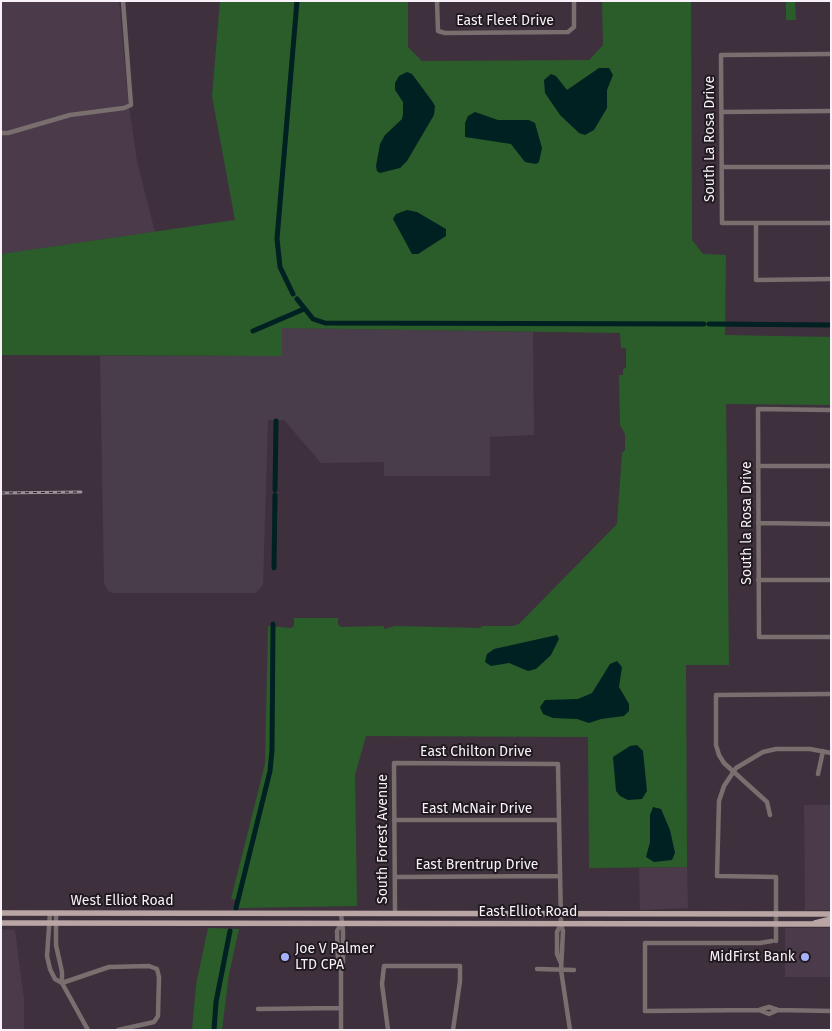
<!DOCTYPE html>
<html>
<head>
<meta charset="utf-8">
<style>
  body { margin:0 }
  #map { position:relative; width:832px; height:1031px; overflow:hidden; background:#3e313d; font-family:"Fira Sans",sans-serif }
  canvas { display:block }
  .frame { position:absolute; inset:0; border:2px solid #f9f1f9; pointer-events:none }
</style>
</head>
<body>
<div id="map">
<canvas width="832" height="1031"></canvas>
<div class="frame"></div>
</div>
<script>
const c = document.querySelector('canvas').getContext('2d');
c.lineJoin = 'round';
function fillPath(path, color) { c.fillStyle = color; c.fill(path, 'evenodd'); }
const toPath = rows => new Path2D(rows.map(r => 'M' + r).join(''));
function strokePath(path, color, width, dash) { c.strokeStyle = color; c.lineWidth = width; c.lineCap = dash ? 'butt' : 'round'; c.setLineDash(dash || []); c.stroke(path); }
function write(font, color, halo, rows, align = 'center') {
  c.font = font + ' "Fira Sans",sans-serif'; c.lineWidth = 4; c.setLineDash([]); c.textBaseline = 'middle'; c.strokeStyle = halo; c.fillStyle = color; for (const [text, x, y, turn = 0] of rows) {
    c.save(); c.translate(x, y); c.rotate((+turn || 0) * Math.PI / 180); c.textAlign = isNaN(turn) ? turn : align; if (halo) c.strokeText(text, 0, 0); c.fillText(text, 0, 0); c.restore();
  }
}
const built = toPath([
  [1,1,119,1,128,99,137,161,155,232,1,254],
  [804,805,831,805,831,910,805,910],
  [687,867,688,908,640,910,639,868],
  [785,928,831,928,831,977,785,977],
  [1,929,15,930,24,999,24,1030,1,1030]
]);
const industrial = toPath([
  [282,328,533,332,534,435,490,437,490,476,384,476,384,462,321,463,284,420,268,420,263,585,259,590,255,593,112,593,108,591,104,583,100,356,281,356]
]);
const green = toPath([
  [220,1,408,1,408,47,422,61,589,60,603,45,602,1,691,1,692,240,703,254,726,255,725,335,831,337,831,405,726,404,729,665,686,665,687,867,589,868,588,737,366,736,355,775,357,906,238,908,240,900,231,899,265,764,268,626,291,628,294,626,294,618,338,618,338,624,341,627,383,626,385,629,395,626,480,628,482,626,513,626,519,624,617,524,622,453,625,450,625,434,620,425,619,375,623,375,623,369,626,368,626,348,621,348,620,333,282,328,282,356,1,355,1,254,235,220,212,96],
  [786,1,795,1,796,20,786,20],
  [208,928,239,929,229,974,222,1030,192,1030,196,985]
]);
const water = toPath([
  [599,68,609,68,613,75,607,90,607,108,594,130,585,135,579,133,560,115,545,93,544,80,551,74,556,76,567,90],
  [407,72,412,74,432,101,435,106,434,115,407,161,400,168,380,173,377,171,376,166,380,144,385,135,402,119,403,114,403,102,395,90,395,83,399,76],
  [475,112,498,120,529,120,535,123,542,148,539,162,536,164,525,162,511,144,465,137,465,123,468,116],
  [407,210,417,212,446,229,446,236,418,254,412,254,393,219,396,214],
  [557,635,559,639,551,655,536,669,528,671,509,663,491,666,485,662,487,654,494,649],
  [617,661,622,667,619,687,629,704,629,711,624,716,601,719,589,723,577,719,553,718,543,714,540,707,545,700,578,699,592,693,610,664],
  [637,745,643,751,647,791,642,799,628,800,620,796,616,791,613,757,630,746],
  [653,807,661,809,670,830,675,853,672,860,654,862,646,857,650,842,650,815]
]);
const canal = toPath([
  [293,294,280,267,277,239,297,1],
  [297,299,313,319,325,323,704,324],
  [709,324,831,325],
  [253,331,304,309],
  [275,490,276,421],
  [274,568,275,495],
  [236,908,270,771,272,750,273,624],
  [214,1030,216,1002,230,931]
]);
const minor = toPath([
  [437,1,438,31,445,33,568,32,574,27,574,1],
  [831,54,721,55,722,223,831,223],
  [721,112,831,111],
  [1,133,8,133,70,115,124,108,131,105,123,1],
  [722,167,831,167],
  [756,223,756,280,831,279],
  [831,410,758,409,759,637,831,637],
  [758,466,831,466],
  [758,523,831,524],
  [758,580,831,580],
  [818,774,823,751],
  [770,815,767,802,724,763,719,755,716,745,716,695,831,694],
  [394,820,559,820],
  [395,877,560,876],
  [50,913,47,956,50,969,55,979,62,983,88,1030],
  [56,913,56,945,62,972,62,983],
  [341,914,343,931,343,962,341,966,341,1030],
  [395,914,394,763,558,764,561,924,563,931,561,970,570,1030],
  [561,924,557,932,557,954,561,963],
  [772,941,760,943,645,943,645,1011,759,1010,769,1007,778,1010,831,1011],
  [776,941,776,877,717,876,719,801,724,786,736,768,763,752,776,749,810,749,831,753],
  [341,966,338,962,337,931,341,924],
  [537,969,574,970],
  [62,983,109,967,149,966,157,969,159,977,158,1016,154,1022,118,1030],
  [258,1009,341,1008],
  [759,1010,769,1014,778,1010],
  [388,1030,382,984,384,966,460,966,460,981,453,1030]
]);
const major = toPath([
  [1,913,831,914],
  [1,923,831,924],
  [815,923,831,919]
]);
const rail = toPath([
  [1,493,81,492]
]);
const markers = [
  [285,957,5,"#a7b0fc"],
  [805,957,5,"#a7b0fc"]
];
const streetNames = [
  ["East Fleet Drive",505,21],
  ["South La Rosa Drive",710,139,-90],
  ["South la Rosa Drive",747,523,-90],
  ["East Chilton Drive",476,752],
  ["East McNair Drive",477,809],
  ["South Forest Avenue",383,839,-90],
  ["East Brentrup Drive",477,865],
  ["West Elliot Road",122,901],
  ["East Elliot Road",528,912]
];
const poiNames = [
  ["Joe V Palmer",295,949],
  ["LTD CPA",295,965],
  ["MidFirst Bank",795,957,"right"]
];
fillPath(built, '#4b3a4a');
fillPath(industrial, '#4a3d4b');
fillPath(green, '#2b5d2a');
fillPath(water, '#002122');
strokePath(canal, '#002122', 5);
strokePath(minor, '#786f6e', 4.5);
strokePath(major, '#b9a6a4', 5.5);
strokePath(rail, '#9c919b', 3);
strokePath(rail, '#211b21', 1, [4]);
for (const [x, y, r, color] of markers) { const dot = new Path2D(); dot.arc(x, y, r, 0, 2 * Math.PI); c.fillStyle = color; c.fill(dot); strokePath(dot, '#211b21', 2); }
write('14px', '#f9f1f9', '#211b21', streetNames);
write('14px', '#f9f1f9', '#211b21', poiNames, 'left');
</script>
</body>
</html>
